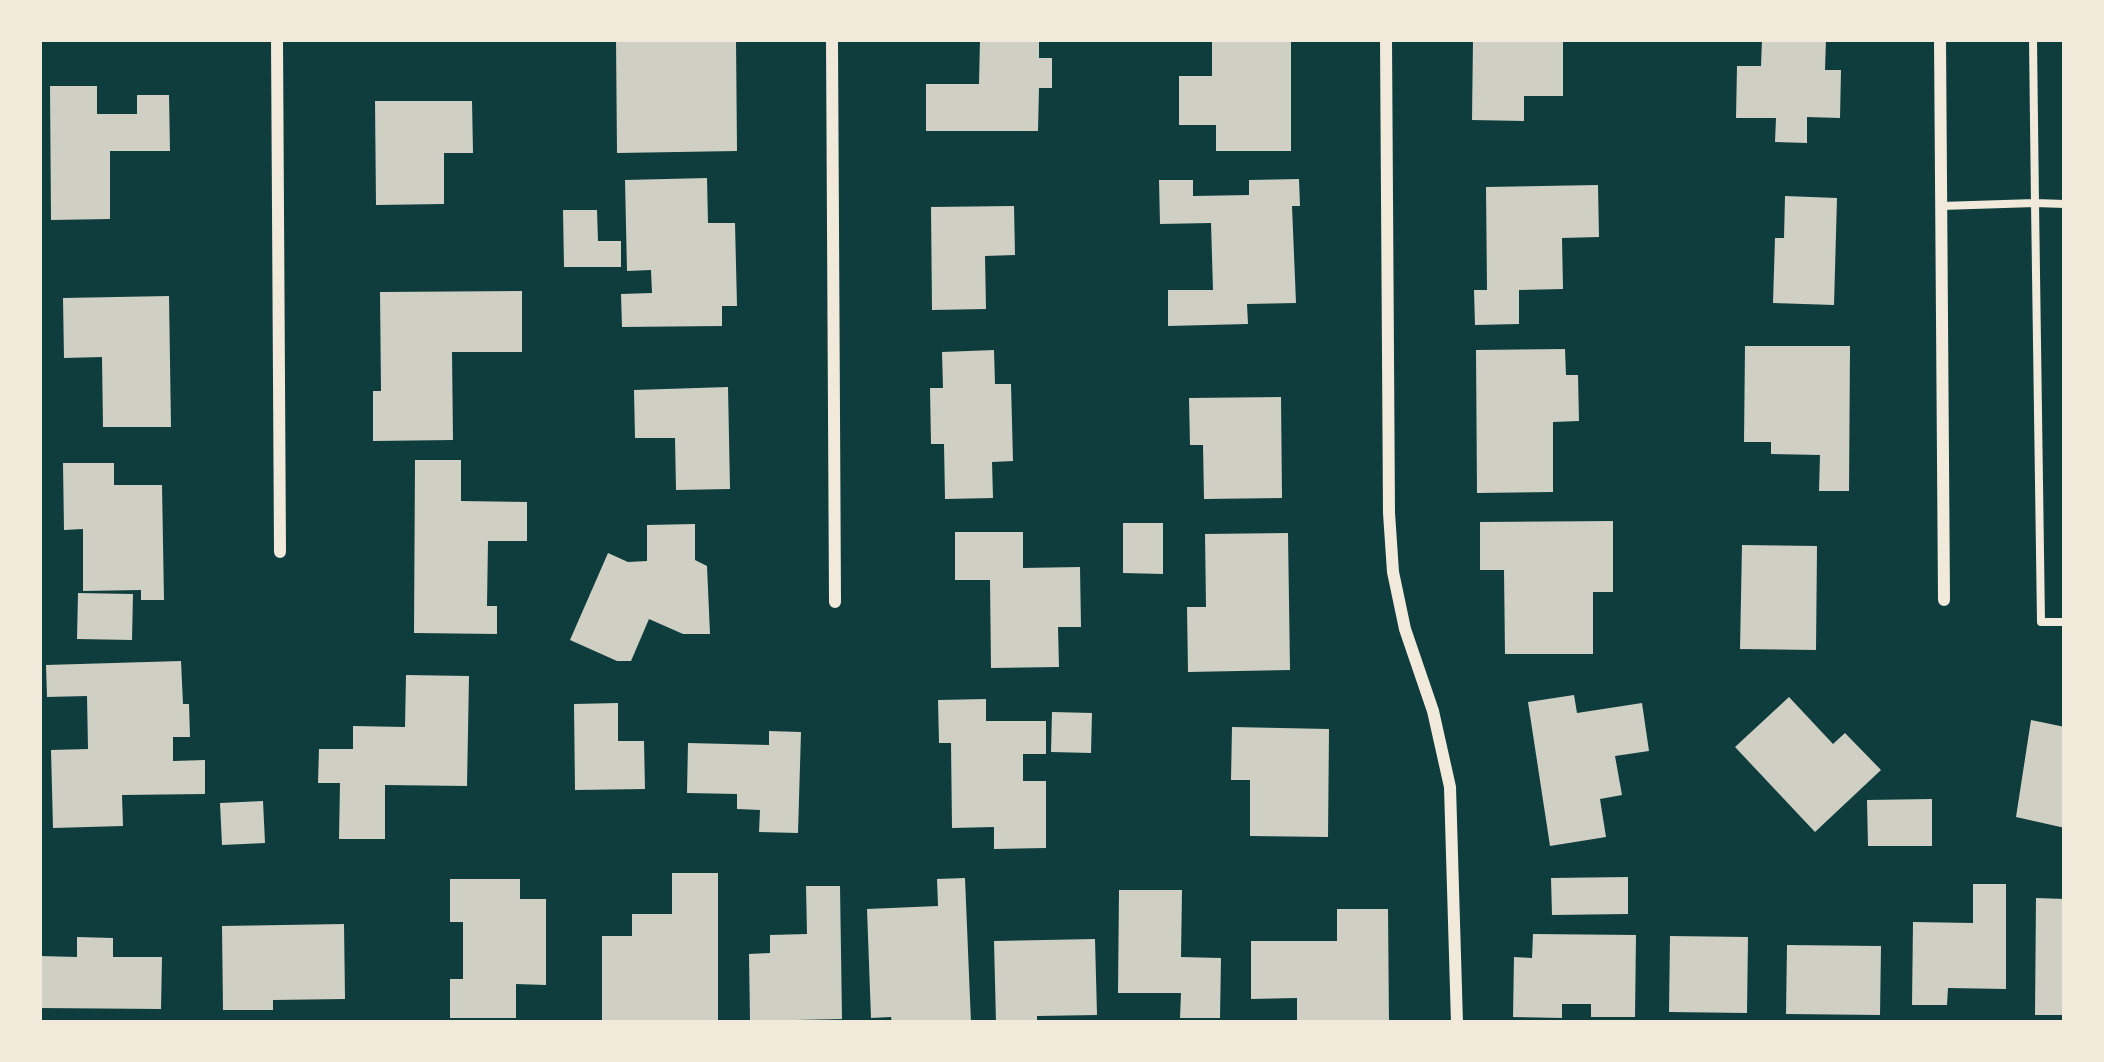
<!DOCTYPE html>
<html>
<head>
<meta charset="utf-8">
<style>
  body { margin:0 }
  #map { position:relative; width:2104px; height:1062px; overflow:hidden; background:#0f3d3e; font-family:"Archivo Narrow",sans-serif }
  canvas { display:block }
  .frame { position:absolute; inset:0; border:42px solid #f1e9da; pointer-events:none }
</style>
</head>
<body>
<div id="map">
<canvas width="2104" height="1062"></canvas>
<div class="frame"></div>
</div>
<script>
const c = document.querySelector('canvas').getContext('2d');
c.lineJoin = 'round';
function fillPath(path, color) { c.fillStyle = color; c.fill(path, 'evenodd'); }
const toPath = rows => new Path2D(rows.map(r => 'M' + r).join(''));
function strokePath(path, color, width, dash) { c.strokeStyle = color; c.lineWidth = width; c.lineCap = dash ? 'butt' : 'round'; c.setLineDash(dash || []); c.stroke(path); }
const building = toPath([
  [616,39,736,39,737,151,617,153],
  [980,39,1039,39,1039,58,1052,58,1052,88,1039,88,1038,131,926,131,926,84,979,84],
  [1212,39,1291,39,1291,151,1216,151,1216,125,1179,125,1179,76,1212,76],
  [1473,39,1563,39,1563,96,1524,96,1524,121,1472,120],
  [1762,39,1826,39,1825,70,1841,70,1840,118,1807,117,1807,143,1775,142,1776,118,1736,118,1737,66,1761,66],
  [50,86,97,86,97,114,137,114,137,95,169,95,170,151,110,151,110,219,51,220],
  [375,101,472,101,473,153,444,153,444,204,376,205],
  [707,178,708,223,735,223,737,306,722,306,722,326,622,327,621,294,652,293,651,270,627,271,625,180],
  [1299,179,1300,206,1292,206,1296,303,1247,304,1248,324,1168,326,1168,290,1213,290,1211,223,1160,224,1159,180,1193,180,1193,196,1249,195,1249,180],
  [1598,185,1599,237,1562,238,1563,289,1519,290,1519,324,1475,325,1474,290,1487,290,1486,187],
  [1785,196,1837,198,1834,305,1773,303,1775,238,1784,238],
  [1014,206,1015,255,985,256,986,309,932,310,931,207],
  [563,210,597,210,598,241,621,241,621,267,564,267],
  [522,291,522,352,452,352,453,440,373,441,373,391,381,391,380,292],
  [169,296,171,427,103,427,102,357,64,358,63,298],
  [1745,346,1850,346,1849,491,1819,491,1820,455,1771,454,1771,442,1744,442],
  [1565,349,1566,375,1578,375,1579,421,1553,422,1553,492,1477,493,1476,350],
  [994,350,995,384,1011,384,1013,461,992,462,993,498,945,499,944,444,931,444,930,388,943,388,942,352],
  [728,387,730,489,676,490,675,438,635,438,634,390],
  [1281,397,1282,498,1204,499,1203,445,1190,445,1189,398],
  [415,460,461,460,461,501,527,502,527,541,488,541,487,606,497,606,497,634,414,633],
  [63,463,114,463,114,485,162,485,164,600,141,600,141,590,83,591,83,529,64,530],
  [1613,521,1613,592,1593,592,1593,654,1505,654,1504,570,1480,570,1480,522],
  [1123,523,1163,523,1163,574,1123,573],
  [695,524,695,560,707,566,710,634,683,634,649,619,631,661,617,661,570,640,608,553,628,562,647,561,647,525],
  [955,532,1023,532,1023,568,1080,567,1081,627,1058,627,1059,667,991,668,990,580,955,580],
  [1288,533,1290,670,1188,672,1187,607,1206,607,1205,534],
  [1742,545,1817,546,1816,650,1740,649],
  [78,593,133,594,132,640,77,639],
  [181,661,183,704,189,704,190,737,173,737,173,761,205,760,205,794,122,795,123,826,53,828,51,750,88,749,87,696,47,697,46,665],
  [406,675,469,676,467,786,385,785,385,839,339,839,340,783,318,783,319,749,353,749,353,726,405,727],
  [1574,695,1577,713,1642,703,1649,751,1615,756,1622,795,1600,799,1606,837,1550,846,1528,702],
  [1789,697,1833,744,1845,733,1881,770,1815,832,1735,747],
  [986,699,986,721,1046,721,1046,754,1023,754,1023,781,1046,781,1046,848,994,849,994,827,952,828,951,743,939,743,938,700],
  [618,703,618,741,644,741,645,789,575,790,574,704],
  [1052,712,1092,713,1091,753,1051,752],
  [2031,720,2065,727,2065,828,2016,817],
  [1232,727,1329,729,1328,837,1250,836,1250,780,1231,780],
  [769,731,801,732,798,833,759,832,760,810,737,809,737,794,687,793,688,743,769,745],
  [1932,799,1932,846,1868,846,1867,800],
  [263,801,265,843,222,845,220,803],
  [672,873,718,873,718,1021,602,1021,602,936,632,936,632,914,672,914],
  [1628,877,1628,914,1552,915,1551,878],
  [965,878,971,1023,892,1023,891,1017,871,1018,867,909,938,906,937,879],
  [450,879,520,879,520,899,546,899,546,985,516,984,516,1018,450,1018,450,979,463,979,463,922,450,922],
  [1973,884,2006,884,2006,989,1948,988,1947,1005,1912,1005,1913,922,1973,923],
  [806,886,840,886,842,1019,750,1021,749,954,770,953,770,935,807,934],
  [1119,890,1182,890,1181,957,1221,958,1220,1018,1180,1018,1181,993,1118,993],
  [2036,898,2065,899,2065,1015,2035,1015],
  [1337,909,1388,909,1389,1023,1297,1023,1297,998,1251,999,1251,941,1337,941],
  [344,924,345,999,273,1000,273,1010,223,1010,222,926],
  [1533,934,1636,935,1635,1017,1591,1017,1591,1004,1562,1004,1562,1018,1513,1017,1514,957,1532,958],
  [1670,936,1748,937,1747,1013,1669,1012],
  [77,937,113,938,113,957,162,957,161,1009,39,1008,39,956,77,957],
  [1095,939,1097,1015,1037,1016,1037,1022,996,1023,994,941],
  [1787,945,1881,946,1880,1015,1786,1014]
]);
const service = toPath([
  [2065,204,2035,203,2041,622,2065,622],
  [1941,206,2035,203,2033,39]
]);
const minor = toPath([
  [277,39,280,552],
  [832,39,835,602],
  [1386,39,1389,513,1393,572,1405,629,1433,711,1450,787,1457,1023],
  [1940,39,1944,600]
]);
fillPath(building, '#cfcfc3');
strokePath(service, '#f1e9da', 8);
strokePath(minor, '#f1e9da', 12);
</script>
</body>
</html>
